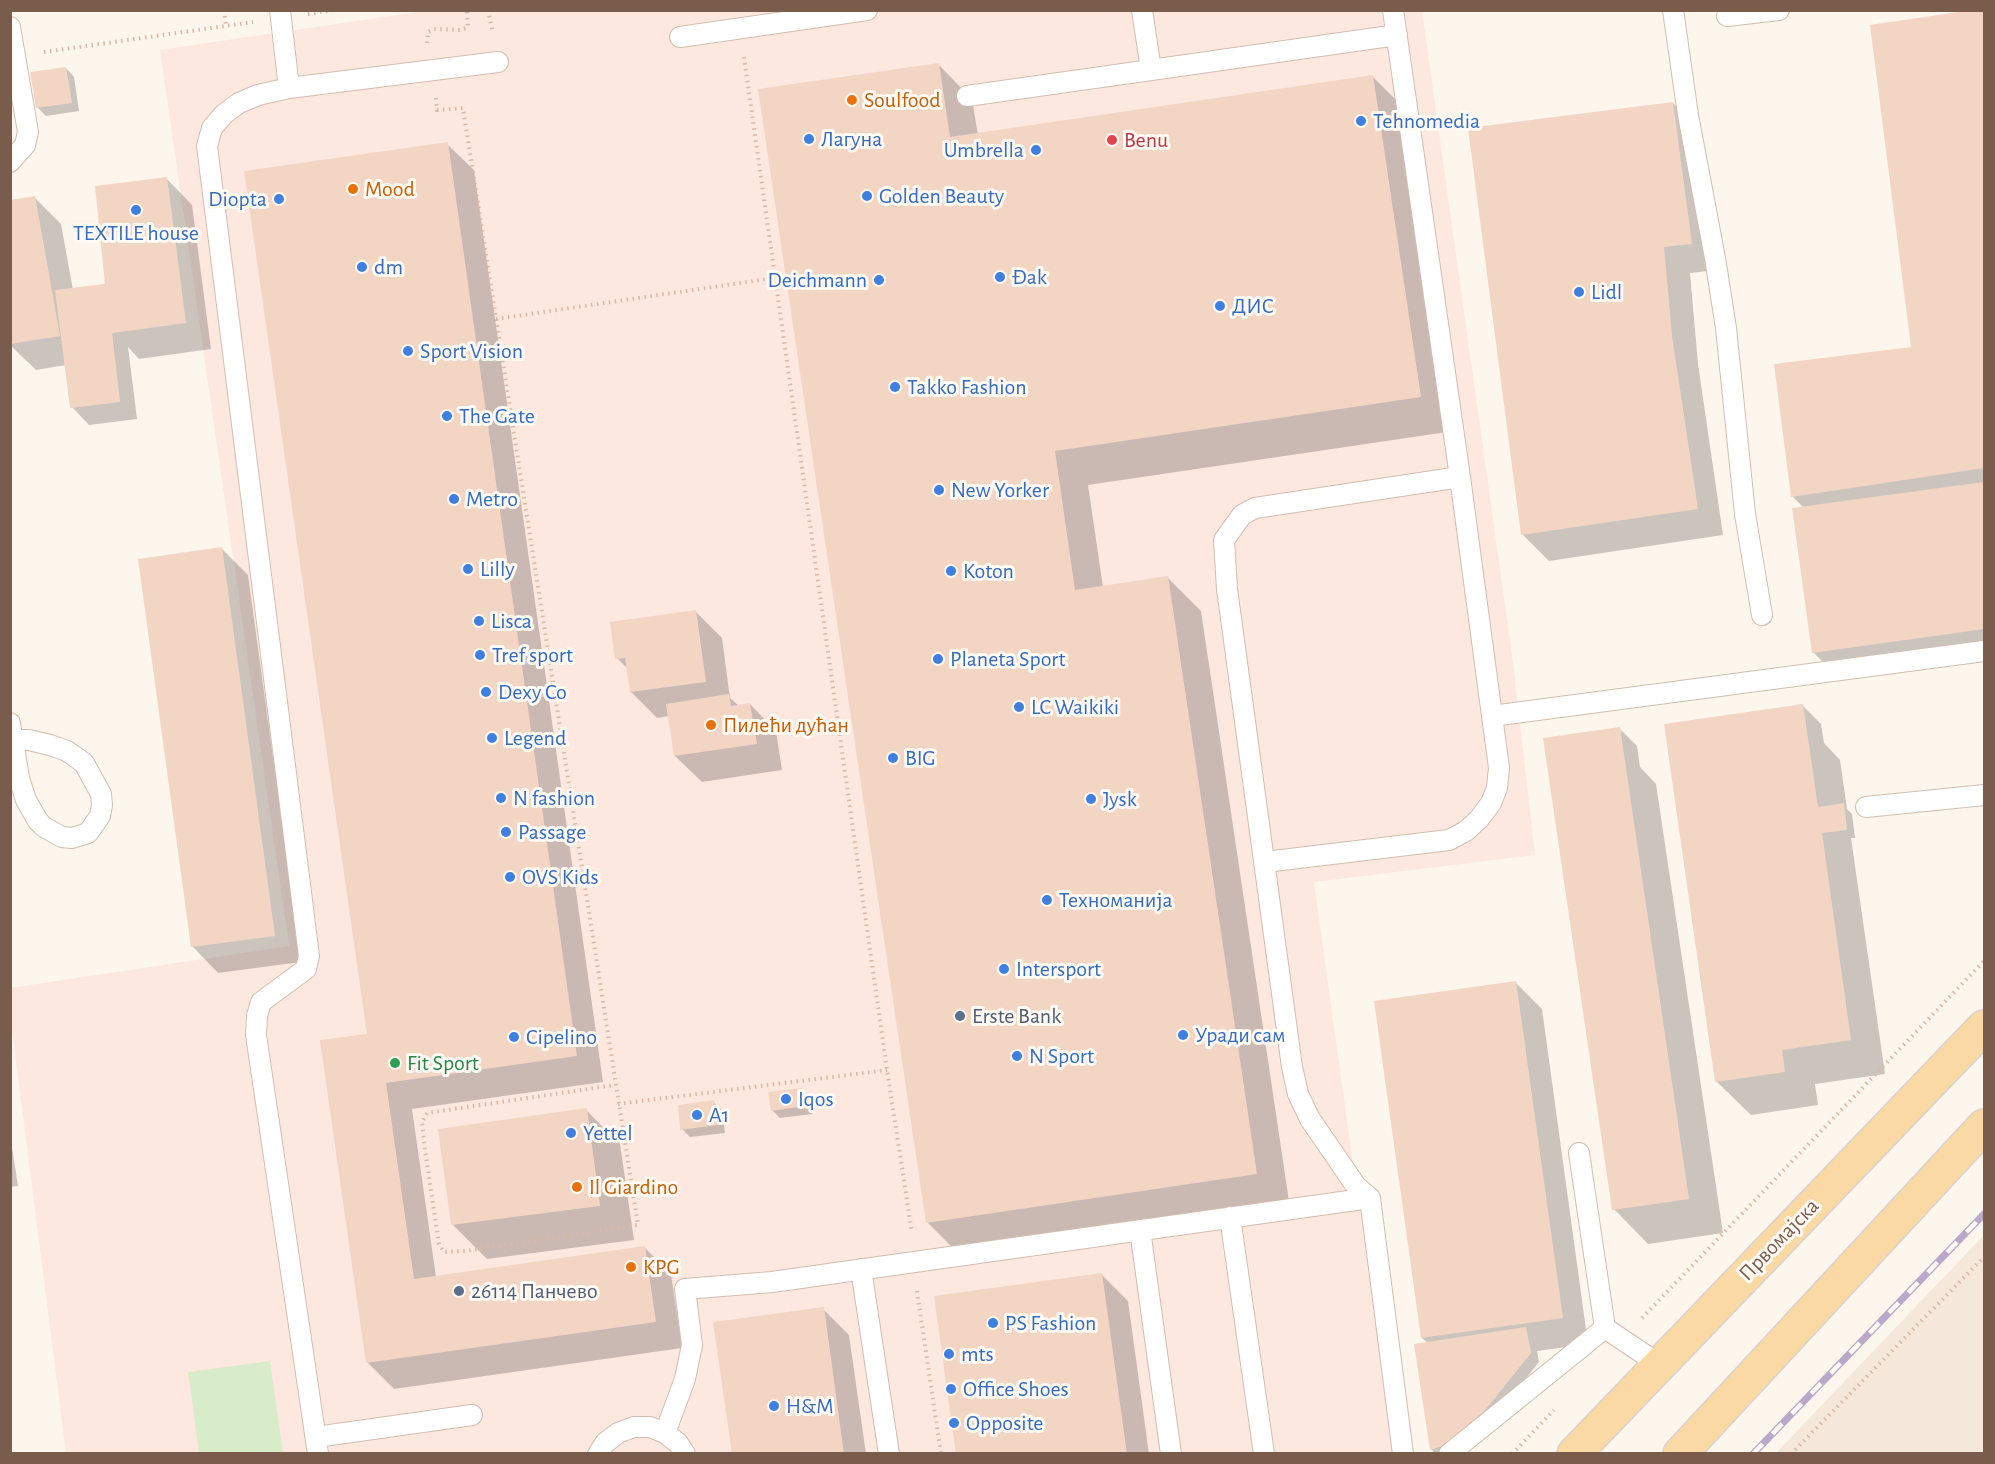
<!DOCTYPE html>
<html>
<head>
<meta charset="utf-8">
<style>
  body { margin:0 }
  #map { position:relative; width:1995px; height:1464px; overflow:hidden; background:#fdf6ec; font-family:"Alegreya Sans",sans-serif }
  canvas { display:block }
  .frame { position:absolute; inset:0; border:12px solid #7a5c4d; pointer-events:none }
</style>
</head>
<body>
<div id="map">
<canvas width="1995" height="1464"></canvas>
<div class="frame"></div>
</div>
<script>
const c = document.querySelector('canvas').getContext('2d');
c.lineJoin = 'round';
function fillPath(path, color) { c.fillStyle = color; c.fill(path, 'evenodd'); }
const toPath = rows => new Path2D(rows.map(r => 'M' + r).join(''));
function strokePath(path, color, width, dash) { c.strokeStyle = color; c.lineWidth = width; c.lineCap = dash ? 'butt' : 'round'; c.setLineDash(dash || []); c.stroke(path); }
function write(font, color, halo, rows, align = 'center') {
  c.font = font + ' "Alegreya Sans",sans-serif'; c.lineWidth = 6; c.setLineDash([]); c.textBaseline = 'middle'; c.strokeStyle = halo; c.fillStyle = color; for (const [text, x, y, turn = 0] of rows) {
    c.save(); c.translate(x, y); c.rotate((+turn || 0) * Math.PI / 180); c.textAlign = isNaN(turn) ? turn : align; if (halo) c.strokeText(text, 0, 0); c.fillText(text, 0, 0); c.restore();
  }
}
const residential = toPath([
  [1984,1235,1984,1453,1776,1453]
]);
const commercial = toPath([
  [431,10,1422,11,1513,662,1535,855,1314,882,1356,1186,1402,1453,66,1453,11,1022,10,988,289,946,160,50]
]);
const green = toPath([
  [270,1361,283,1453,199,1453,188,1372]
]);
const shadow = toPath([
  [1984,10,1984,659,1840,679,1813,652,1804,508,1793,497,1912,348,1871,27],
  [938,64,972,99,978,135,1373,77,1407,111,1454,431,1088,485,1103,587,1167,577,1201,611,1290,1208,962,1257,928,1223],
  [66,68,74,77,79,111,46,116,37,107],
  [1673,103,1699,130,1718,270,1690,273,1698,364,1723,535,1549,561,1522,534],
  [447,144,474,170,603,1082,412,1109,436,1277,645,1248,671,1274,682,1348,394,1389,368,1363,322,1042,369,1035],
  [166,178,192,205,211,349,139,359,128,347,137,419,89,425,72,407,66,365,36,370,10,345,10,202,35,198,61,224,73,290,104,285],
  [222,549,248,575,301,962,218,973,192,946],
  [696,612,722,638,730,698,739,706,750,704,776,731,782,770,702,782,675,756,669,716,657,718,631,692,628,669,617,658],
  [1803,706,1821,724,1824,743,1840,760,1847,809,1852,814,1855,838,1851,838,1885,1074,1815,1084,1818,1105,1751,1115,1716,1081],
  [1619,728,1637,746,1640,767,1656,784,1723,1233,1648,1244,1614,1209],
  [1516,983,1542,1009,1588,1344,1537,1351,1539,1362,1470,1449,1455,1454,1435,1454,1432,1450,1415,1345,1428,1343,1422,1338],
  [801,1090,810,1098,812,1114,780,1118,772,1110],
  [713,1102,722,1110,725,1133,690,1137,682,1129],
  [586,1110,620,1144,634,1240,487,1259,453,1225],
  [10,1134,18,1186,10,1187],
  [1102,1275,1128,1301,1149,1454,957,1454],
  [823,1309,849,1335,866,1454,734,1454]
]);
const building = toPath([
  [1972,10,1984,10,1984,468,1791,497,1774,364,1911,347,1870,25],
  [939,63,950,137,1373,75,1421,397,1055,451,1075,590,1168,576,1257,1174,926,1223,758,89],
  [66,67,72,103,36,108,30,72],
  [1673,102,1692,244,1664,247,1672,336,1698,509,1521,535,1468,128],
  [448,142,577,1056,386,1083,414,1279,645,1246,656,1322,366,1363,320,1040,367,1034,244,171],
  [167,177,186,323,112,333,120,402,70,408,55,290,105,284,95,186],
  [35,196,60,336,10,344,10,200],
  [1984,482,1984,629,1812,653,1792,508],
  [222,547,275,936,191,947,138,559],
  [696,610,706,682,630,692,625,658,615,659,610,622],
  [729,694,731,706,750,703,757,744,674,756,666,704],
  [1803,704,1818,807,1844,803,1847,830,1822,833,1851,1040,1782,1050,1785,1072,1715,1082,1664,724],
  [1620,727,1689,1199,1612,1210,1543,738],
  [1516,981,1563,1318,1421,1338,1374,1001],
  [802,1088,804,1106,771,1111,768,1092],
  [714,1100,717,1125,680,1130,678,1105],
  [587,1108,600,1206,451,1225,438,1129],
  [1102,1273,1127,1454,956,1454,934,1296],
  [824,1307,844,1454,732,1454,713,1322],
  [1526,1327,1531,1353,1461,1440,1430,1450,1414,1344]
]);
const path = toPath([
  [224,10,226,26],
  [488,10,493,33],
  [308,14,333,10],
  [427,43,428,32,434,29,460,30,468,27,467,10],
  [44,52,253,22],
  [744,57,887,1070,912,1233],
  [436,98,437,110,463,108,638,1225,465,1251,444,1252,439,1244,425,1150,422,1122,427,1113,615,1085],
  [496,319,774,278],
  [618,1104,887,1070],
  [917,1291,941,1454],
  [1642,1318,1984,961],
  [1512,1454,1554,1410],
  [1791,1454,1984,1257]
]);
const service = toPath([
  [280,10,289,88],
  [1673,10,1688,115,1715,258,1726,328,1745,514,1762,615],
  [1727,16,1779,10],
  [10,27,28,132,25,145,10,162],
  [680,37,867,10],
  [1151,70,1397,35],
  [967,96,1151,70,1142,10],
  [1492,716,1984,651],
  [10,723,19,778,26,800,38,821,44,827,62,837,72,838,88,833,100,816,102,805,101,794,84,763,67,751,50,745,29,740,13,740],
  [1866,807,1984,795],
  [1265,862,1449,840,1466,831,1479,819,1491,803,1497,788,1499,768,1460,477,1393,10],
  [1579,1153,1605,1328],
  [1230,1217,1264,1454],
  [1140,1230,1171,1454],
  [861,1269,889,1454],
  [665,1433,685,1379,692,1345,685,1289,772,1282,1370,1198],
  [316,1437,472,1415],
  [318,1454,256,1035,257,1016,261,1002,306,969,309,956,207,146,212,128,224,114,239,103,258,95,289,88,498,62],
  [598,1454,605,1443,618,1433,634,1427,650,1427,665,1433,678,1443,685,1454],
  [1403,1454,1370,1198,1356,1186,1310,1119,1298,1094,1292,1067,1227,589,1224,540,1242,515,1255,508,1460,477],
  [1449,1454,1605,1328,1660,1365]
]);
const primary = toPath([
  [1574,1454,1984,1027],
  [1680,1454,1984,1126]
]);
const rail = toPath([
  [1753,1454,1984,1214]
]);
const markers = [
  [852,100,6,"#e8710a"],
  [1361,121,6,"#3f7fe0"],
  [809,139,6,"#3f7fe0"],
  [1112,140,6,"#e0444e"],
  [1036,150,6,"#3f7fe0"],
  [353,189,6,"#e8710a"],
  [867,196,6,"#3f7fe0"],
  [279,199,6,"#3f7fe0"],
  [136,210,6,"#3f7fe0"],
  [362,267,6,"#3f7fe0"],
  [1000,277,6,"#3f7fe0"],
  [879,280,6,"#3f7fe0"],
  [1579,292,6,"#3f7fe0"],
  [1220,306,6,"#3f7fe0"],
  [408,351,6,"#3f7fe0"],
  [895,387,6,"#3f7fe0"],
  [447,416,6,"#3f7fe0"],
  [939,490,6,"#3f7fe0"],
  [454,499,6,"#3f7fe0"],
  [468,569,6,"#3f7fe0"],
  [951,571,6,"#3f7fe0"],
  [479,621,6,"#3f7fe0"],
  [480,655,6,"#3f7fe0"],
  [938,659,6,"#3f7fe0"],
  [486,692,6,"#3f7fe0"],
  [1019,707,6,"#3f7fe0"],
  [711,725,6,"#e8710a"],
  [492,738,6,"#3f7fe0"],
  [893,758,6,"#3f7fe0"],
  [501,798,6,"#3f7fe0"],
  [1091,799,6,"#3f7fe0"],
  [506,832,6,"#3f7fe0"],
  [510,877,6,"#3f7fe0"],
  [1047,900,6,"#3f7fe0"],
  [1004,969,6,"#3f7fe0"],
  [960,1016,6,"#5c6f8a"],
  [1183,1035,6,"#3f7fe0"],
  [514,1037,6,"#3f7fe0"],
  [1017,1056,6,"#3f7fe0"],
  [395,1063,6,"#2e9e5b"],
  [786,1099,6,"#3f7fe0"],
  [697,1115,6,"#3f7fe0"],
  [571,1133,6,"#3f7fe0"],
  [577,1187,6,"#e8710a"],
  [631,1267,6,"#e8710a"],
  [459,1291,6,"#5c6f8a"],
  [993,1323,6,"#3f7fe0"],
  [949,1354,6,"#3f7fe0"],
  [951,1389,6,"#3f7fe0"],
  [774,1406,6,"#3f7fe0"],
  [954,1423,6,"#3f7fe0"]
];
const foodNames = [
  ["Soulfood",864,100],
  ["Mood",365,189],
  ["Пилећи дућан",723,725],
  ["Il Giardino",589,1187],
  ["KPG",643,1267]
];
const shopNames = [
  ["Tehnomedia",1373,121],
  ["Лагуна",821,139],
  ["Umbrella",1024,150,"right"],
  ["Golden Beauty",879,196],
  ["Diopta",267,199,"right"],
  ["TEXTILE house",136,233,"center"],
  ["dm",374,267],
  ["Đak",1012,277],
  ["Deichmann",867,280,"right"],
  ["Lidl",1591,292],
  ["ДИС",1232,306],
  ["Sport Vision",420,351],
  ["Takko Fashion",907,387],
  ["The Gate",459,416],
  ["New Yorker",951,490],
  ["Metro",466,499],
  ["Lilly",480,569],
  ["Koton",963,571],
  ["Lisca",491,621],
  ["Tref sport",492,655],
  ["Planeta Sport",950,659],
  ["Dexy Co",498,692],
  ["LC Waikiki",1031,707],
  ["Legend",504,738],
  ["BIG",905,758],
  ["N fashion",513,798],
  ["Jysk",1103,799],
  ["Passage",518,832],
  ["OVS Kids",522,877],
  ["Техноманија",1059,900],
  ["Intersport",1016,969],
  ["Уради сам",1195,1035],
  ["Cipelino",526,1037],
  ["N Sport",1029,1056],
  ["Iqos",798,1099],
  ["A1",709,1115],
  ["Yettel",583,1133],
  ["PS Fashion",1005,1323],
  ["mts",961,1354],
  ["Office Shoes",963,1389],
  ["H&M",786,1406],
  ["Opposite",966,1423]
];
const healthNames = [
  ["Benu",1124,140]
];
const serviceNames = [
  ["Erste Bank",972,1016],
  ["26114 Панчево",471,1291]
];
const leisureNames = [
  ["Fit Sport",407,1063]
];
const streetNames = [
  ["Првомајска",1779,1240,-46]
];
fillPath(residential, '#f5e8da');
fillPath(commercial, '#fde8e0');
fillPath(green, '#d8ecc9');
fillPath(shadow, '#0003');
fillPath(building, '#f3d5c3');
strokePath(service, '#d1beb0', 22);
strokePath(primary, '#dad1cd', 36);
strokePath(path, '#d9b8a5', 4, [1.5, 4.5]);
strokePath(service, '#fff', 20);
strokePath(primary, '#fbd9a5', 33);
strokePath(rail, '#b9a8c9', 7);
strokePath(rail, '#fffaf3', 4.5, [14]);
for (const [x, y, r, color] of markers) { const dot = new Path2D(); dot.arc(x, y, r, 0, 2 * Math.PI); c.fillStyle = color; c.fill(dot); strokePath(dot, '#fffaf3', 2); }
write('22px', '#c56008', '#fffaf3', foodNames, 'left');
write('22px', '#366cbe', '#fffaf3', shopNames, 'left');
write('22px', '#be3a42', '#fffaf3', healthNames, 'left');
write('22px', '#4e5e75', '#fffaf3', serviceNames, 'left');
write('22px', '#27864d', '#fffaf3', leisureNames, 'left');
write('22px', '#7a5c4d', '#fffaf3', streetNames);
</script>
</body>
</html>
